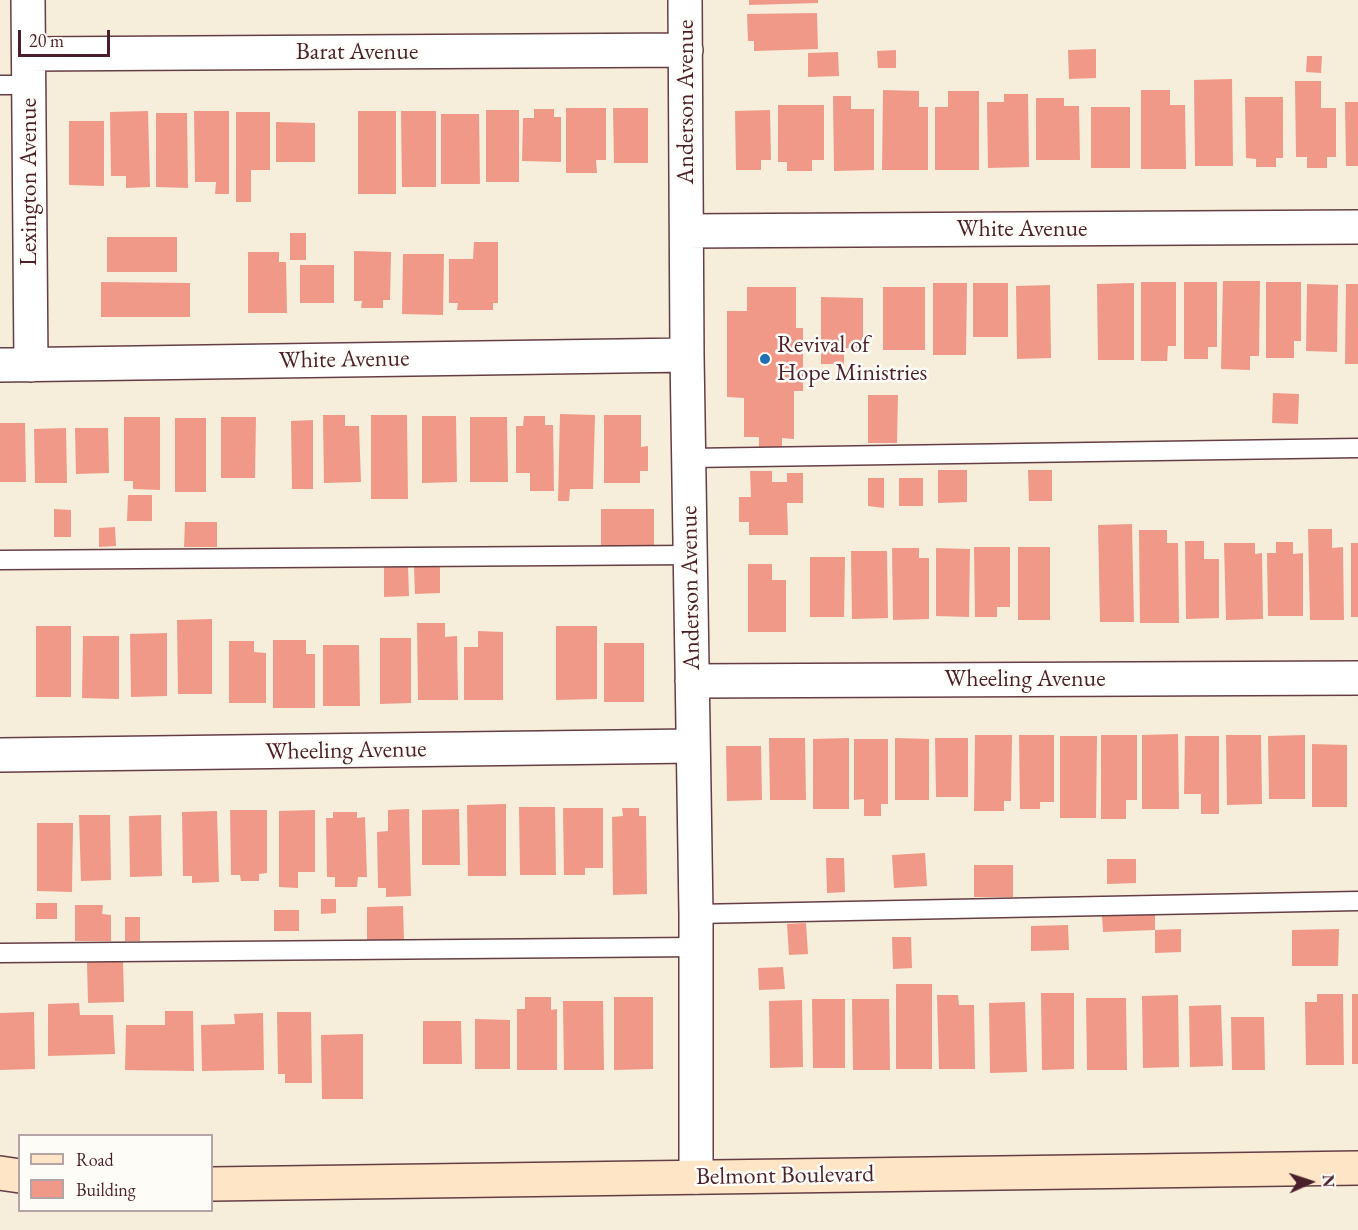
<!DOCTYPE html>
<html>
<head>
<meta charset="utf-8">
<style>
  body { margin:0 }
  #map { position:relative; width:1358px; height:1230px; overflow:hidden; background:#f6edda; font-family:"EB Garamond",serif }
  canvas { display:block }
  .legend { position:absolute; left:18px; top:1134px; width:195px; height:78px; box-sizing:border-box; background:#fdfcf7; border:2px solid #b5a4a5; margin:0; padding:8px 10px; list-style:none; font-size:18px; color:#4a1f2b }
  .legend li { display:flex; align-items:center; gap:12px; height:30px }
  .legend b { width:30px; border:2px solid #b5a4a5 }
  .north { position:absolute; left:1280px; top:1152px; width:60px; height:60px; -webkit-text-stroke:4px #fdfcf7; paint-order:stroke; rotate:87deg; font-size:16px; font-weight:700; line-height:24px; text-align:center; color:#4a1f2b }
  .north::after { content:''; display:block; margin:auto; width:21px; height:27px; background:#4a1f2b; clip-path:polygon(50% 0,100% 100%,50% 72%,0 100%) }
  .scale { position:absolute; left:18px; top:30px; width:92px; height:27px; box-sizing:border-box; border:3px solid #4a1f2b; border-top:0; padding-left:8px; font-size:18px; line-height:21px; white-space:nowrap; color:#4a1f2b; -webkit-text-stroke:4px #fdfcf7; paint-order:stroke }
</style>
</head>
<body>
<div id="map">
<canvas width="1358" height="1230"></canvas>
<ul class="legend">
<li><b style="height:8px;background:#fde5c5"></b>Road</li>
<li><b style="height:16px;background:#f19988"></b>Building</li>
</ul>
<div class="north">N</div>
<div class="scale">20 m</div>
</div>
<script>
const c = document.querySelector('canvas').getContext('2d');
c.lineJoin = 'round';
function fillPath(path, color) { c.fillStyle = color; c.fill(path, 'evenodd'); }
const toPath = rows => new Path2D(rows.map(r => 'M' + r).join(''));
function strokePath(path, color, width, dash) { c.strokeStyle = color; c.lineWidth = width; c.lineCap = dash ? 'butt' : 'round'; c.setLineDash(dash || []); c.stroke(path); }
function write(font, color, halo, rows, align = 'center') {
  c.font = font + ' "EB Garamond",serif'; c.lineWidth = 5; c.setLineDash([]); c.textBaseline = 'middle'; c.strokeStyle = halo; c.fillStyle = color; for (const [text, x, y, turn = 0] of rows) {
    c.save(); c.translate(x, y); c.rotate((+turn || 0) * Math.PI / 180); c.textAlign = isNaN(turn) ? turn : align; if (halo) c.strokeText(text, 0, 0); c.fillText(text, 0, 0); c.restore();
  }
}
const building = toPath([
  [749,0,818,0,818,3,749,5],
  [817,13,818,49,754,51,754,41,748,41,747,14],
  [1096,49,1096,78,1069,79,1068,50],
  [896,50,896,68,878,68,877,51],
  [838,52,839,76,808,77,808,53],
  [1307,56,1322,56,1321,73,1306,72],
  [1232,79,1233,166,1195,166,1194,80],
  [1295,81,1321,81,1321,108,1336,108,1336,157,1327,157,1327,168,1307,168,1307,157,1296,157],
  [883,90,919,91,919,107,928,107,928,170,882,170],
  [1141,90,1170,90,1170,105,1185,105,1186,169,1141,169],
  [948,91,979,91,979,170,935,170,935,107,948,107],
  [1004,94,1028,94,1029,167,988,168,987,102,1004,102],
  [833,96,851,96,851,109,874,109,874,170,834,171],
  [1245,97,1283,97,1283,158,1276,158,1276,167,1256,167,1256,159,1246,158],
  [1036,98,1064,98,1064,106,1079,106,1080,160,1036,160],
  [1345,102,1358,102,1358,166,1346,166],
  [778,105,824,105,824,160,812,160,812,171,787,171,787,162,778,162],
  [1091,107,1130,107,1130,168,1091,168],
  [566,108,606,108,606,160,596,160,597,173,566,173],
  [613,108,648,108,648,163,614,163],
  [534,109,554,109,554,117,561,117,561,162,522,161,523,118,534,118],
  [486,110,519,110,519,182,486,182],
  [770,110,771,160,761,160,761,170,736,170,735,111],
  [148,111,150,187,126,188,126,176,111,176,110,112],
  [194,111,229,111,229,194,215,194,216,182,195,182],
  [358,111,396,111,396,194,358,194],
  [401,111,436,111,436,187,402,187],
  [236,112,270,112,270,170,251,170,251,202,236,202],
  [156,113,187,113,188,188,156,187],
  [441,114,479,114,480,184,441,184],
  [69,121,104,121,104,186,69,185],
  [276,122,315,123,315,162,276,162],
  [290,233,306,233,306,260,290,260],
  [107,237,177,237,177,272,107,272],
  [474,242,498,242,498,303,493,303,493,310,457,310,458,303,449,303,449,259,473,259],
  [354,251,391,252,390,300,383,300,383,308,361,308,362,301,354,301],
  [248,252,279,252,279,262,286,262,287,313,248,313],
  [403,254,444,254,443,315,402,314],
  [300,265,334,265,334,303,300,303],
  [1223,281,1260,281,1259,356,1250,356,1250,370,1221,369],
  [101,282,190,283,190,317,101,317],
  [1141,282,1176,282,1176,346,1168,346,1167,361,1141,361],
  [1184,282,1217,282,1217,347,1208,347,1208,359,1184,359],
  [1266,282,1301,282,1301,341,1294,341,1294,358,1266,358],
  [933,283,967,283,966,355,933,355],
  [973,283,1008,283,1008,337,973,337],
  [1134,283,1134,360,1098,360,1097,284],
  [1307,284,1338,285,1337,352,1306,351],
  [1346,284,1358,284,1358,364,1345,364],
  [1050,285,1051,358,1017,359,1016,286],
  [747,287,796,287,796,328,803,328,803,391,794,391,794,439,782,438,782,447,759,447,759,437,744,437,744,398,727,397,727,311,747,311],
  [883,287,925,287,925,350,883,350],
  [821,297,863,298,863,349,844,348,844,364,821,364],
  [1273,393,1299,394,1298,424,1272,423],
  [868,395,898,395,897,443,868,443],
  [560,414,595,415,593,489,570,489,569,501,558,501],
  [323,415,345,415,345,426,359,426,361,482,324,483],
  [371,415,407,415,408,499,371,499],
  [604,415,641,415,641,447,648,446,648,471,640,471,640,483,604,483],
  [422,416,456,416,457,482,422,483],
  [524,416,545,416,545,425,553,425,554,491,530,491,530,473,516,473,516,426,523,426],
  [124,417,160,417,160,490,133,489,133,481,124,481],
  [221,417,256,417,255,478,221,478],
  [470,417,507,417,508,482,470,482],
  [175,418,206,418,206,492,175,492],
  [313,420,313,489,292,489,291,421],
  [0,423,25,423,26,482,0,482],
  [66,428,67,483,35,483,34,429],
  [75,428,108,428,109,473,76,474],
  [938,470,967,470,967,502,938,503],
  [1028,470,1052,470,1052,501,1029,501],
  [750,471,772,471,772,482,787,482,787,473,803,473,803,503,787,503,788,535,749,535,749,522,739,522,739,497,751,497],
  [868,478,884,478,884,508,868,506],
  [899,478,923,478,923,506,899,506],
  [128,495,152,495,152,521,127,521],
  [54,509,71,510,71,537,54,537],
  [601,509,654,509,654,547,601,547],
  [185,522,217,522,217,547,184,547],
  [1132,524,1134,622,1100,622,1098,525],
  [115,527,116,546,99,547,99,528],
  [1308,529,1332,529,1332,548,1343,547,1344,620,1310,620],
  [1139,530,1167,530,1167,543,1178,543,1179,623,1140,623],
  [1185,541,1204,541,1204,559,1219,559,1219,618,1186,619],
  [1276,542,1293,542,1293,554,1303,553,1303,616,1268,616,1267,553,1276,553],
  [1224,543,1255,543,1255,554,1262,553,1263,619,1226,620],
  [1351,543,1358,543,1358,617,1351,617],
  [974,547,1010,547,1010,607,997,607,997,617,975,617],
  [1018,547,1050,547,1050,620,1018,620],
  [892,548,919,548,919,558,929,558,929,619,893,620],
  [936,548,970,549,969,617,936,616],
  [851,551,887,551,888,618,852,619],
  [810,557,845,557,844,617,810,617],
  [748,564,772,564,772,580,786,580,786,632,748,632],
  [440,565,440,593,415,594,414,566],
  [384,566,408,566,409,596,384,597],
  [212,619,212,694,178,694,177,620],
  [417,623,445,623,445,637,457,636,458,700,418,700],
  [36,626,71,626,71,697,36,697],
  [556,626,597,626,597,699,556,700],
  [478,631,503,632,503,700,464,700,464,647,478,647],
  [167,633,167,696,131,697,130,634],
  [83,636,119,636,119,699,82,698],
  [380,638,411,638,411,703,380,704],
  [273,640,306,640,306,654,315,654,315,708,273,708],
  [229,641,254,641,254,652,266,653,266,703,229,703],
  [604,643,644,643,644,702,604,702],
  [323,645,359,645,360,706,323,706],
  [1178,734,1179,809,1142,809,1142,735],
  [975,735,1012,735,1011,801,1004,801,1004,811,974,811],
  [1019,735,1054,735,1054,802,1040,802,1040,809,1020,809],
  [1101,735,1137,735,1137,800,1126,800,1126,819,1101,819],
  [1226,735,1261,735,1262,804,1227,805],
  [1305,735,1305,799,1269,799,1268,736],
  [1060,736,1097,736,1096,818,1060,818],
  [1185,736,1219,736,1219,814,1201,814,1201,794,1184,794],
  [769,738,805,738,806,800,770,800],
  [849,738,849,809,813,809,813,739],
  [895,738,929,739,929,800,895,800],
  [935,738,968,738,968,797,936,797],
  [854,739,888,739,888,804,881,804,881,816,864,816,864,799,854,800],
  [1312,744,1347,745,1347,807,1312,807],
  [726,746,761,746,762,800,727,801],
  [506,804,506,876,468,876,467,805],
  [519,807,555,807,556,875,520,875],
  [563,808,603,808,603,868,585,868,585,875,564,875],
  [622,808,639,808,639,816,646,816,647,894,613,895,612,817,623,816],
  [409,809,411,896,386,897,386,888,378,888,377,832,388,831,388,810],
  [459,809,460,865,422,865,422,810],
  [230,810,267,810,267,873,259,874,259,881,241,881,240,875,231,875],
  [315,810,315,872,298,872,298,888,279,887,279,811],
  [217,811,219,882,192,883,192,876,183,876,182,812],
  [333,812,357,812,357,818,365,817,367,877,358,877,357,887,335,887,335,877,327,877,326,818,333,818],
  [79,815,110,815,111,880,81,881],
  [161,815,162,876,130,877,129,816],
  [37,823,73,823,72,892,37,891],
  [925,853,927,886,894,888,892,855],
  [826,858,844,858,845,892,827,893],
  [1107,859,1136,859,1136,883,1107,884],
  [974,865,1013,865,1013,897,974,897],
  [321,899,336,899,336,913,321,914],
  [36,903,57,903,57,919,36,919],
  [75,905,103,905,102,914,111,915,111,941,75,941],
  [403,906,404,940,367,941,367,907],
  [274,910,299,910,299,931,274,931],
  [1155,914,1155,930,1103,932,1102,915],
  [125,917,140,917,140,941,125,941],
  [806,923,808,954,789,955,787,924],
  [1068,925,1069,950,1031,951,1031,926],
  [1181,929,1181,952,1155,953,1155,930],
  [1339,929,1338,966,1292,966,1292,930],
  [892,937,911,937,912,968,893,969],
  [123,960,124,1002,88,1003,87,961],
  [783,967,785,989,759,990,758,968],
  [896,984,932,984,932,1069,896,1069],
  [1041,993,1074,993,1074,1069,1042,1070],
  [1317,994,1343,994,1344,1065,1306,1065,1305,1002,1317,1002],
  [1352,994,1358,994,1358,1064,1352,1064],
  [937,995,958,995,959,1005,974,1005,975,1069,939,1069],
  [1178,995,1179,1067,1143,1068,1142,996],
  [525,997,551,997,551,1010,557,1009,557,1070,517,1070,517,1009,525,1009],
  [614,997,653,997,653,1069,614,1070],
  [1086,998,1126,998,1127,1070,1087,1070],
  [812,999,845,999,845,1068,813,1068],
  [852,999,889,999,890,1070,853,1070],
  [802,1000,803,1067,770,1068,769,1001],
  [563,1001,603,1001,604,1070,564,1070],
  [1025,1002,1027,1072,990,1073,989,1003],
  [79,1003,80,1015,113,1015,115,1054,48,1056,48,1004],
  [1221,1005,1223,1066,1190,1067,1189,1006],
  [165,1011,193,1011,194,1071,125,1070,126,1025,165,1025],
  [34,1012,35,1069,0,1070,0,1013],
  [277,1012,311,1012,312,1083,285,1083,285,1074,278,1074],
  [263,1013,264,1070,202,1071,201,1025,235,1024,234,1014],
  [1231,1017,1264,1017,1265,1070,1232,1070],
  [475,1019,510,1020,510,1069,475,1069],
  [423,1021,461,1021,462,1064,423,1064],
  [363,1034,363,1099,322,1099,321,1035]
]);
const service = toPath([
  [0,85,28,85],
  [689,458,1358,448],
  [0,560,690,555],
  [696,914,1358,901],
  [0,953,696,947]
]);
const minor = toPath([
  [28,0,31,365],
  [685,0,687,355,696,914,696,1177],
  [29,54,686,50],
  [687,231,1358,227],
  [0,365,687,355],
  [692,681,1358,678],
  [0,755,693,746]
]);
const secondary = toPath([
  [0,1173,20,1176],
  [212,1184,1358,1168]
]);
const markers = [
  [765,359,6,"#1f6fb2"]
];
const streetNames = [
  ["Barat Avenue",357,52],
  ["Anderson Avenue",686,102,-90],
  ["Lexington Avenue",29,182,-90],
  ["White Avenue",1022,229],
  ["White Avenue",344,360,-1],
  ["Anderson Avenue",691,588,-91],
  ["Wheeling Avenue",1025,679],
  ["Wheeling Avenue",346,751,-1],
  ["Belmont Boulevard",785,1176,-1]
];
const poiNames = [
  ["Revival of",777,345],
  ["Hope Ministries",777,373]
];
fillPath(building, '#f19988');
strokePath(service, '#643e45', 21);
strokePath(minor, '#643e45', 36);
strokePath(secondary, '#643e45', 36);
strokePath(service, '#fff', 18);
strokePath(minor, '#fff', 33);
strokePath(secondary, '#fde5c5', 33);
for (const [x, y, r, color] of markers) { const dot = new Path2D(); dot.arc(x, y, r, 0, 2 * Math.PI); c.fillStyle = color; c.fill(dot); strokePath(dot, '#fdfcf7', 2); }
write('24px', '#4a1f2b', '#fdfcf7', streetNames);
write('24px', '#4a1f2b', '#fdfcf7', poiNames, 'left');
</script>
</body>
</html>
